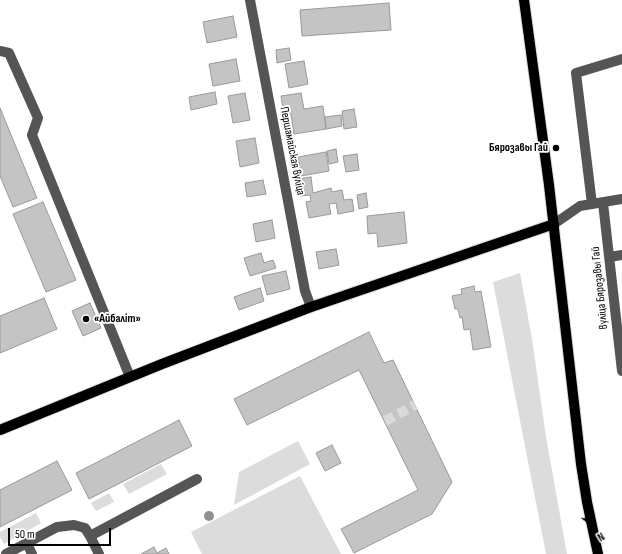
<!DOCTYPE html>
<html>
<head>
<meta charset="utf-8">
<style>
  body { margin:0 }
  #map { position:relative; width:622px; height:554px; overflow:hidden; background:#fff; font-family:"Sofia Sans Condensed",sans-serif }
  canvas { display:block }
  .north { position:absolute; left:574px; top:506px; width:40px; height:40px; -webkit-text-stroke:3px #fff; paint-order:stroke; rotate:148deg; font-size:11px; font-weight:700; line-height:16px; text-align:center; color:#000 }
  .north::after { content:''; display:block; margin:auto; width:14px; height:18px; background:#000; clip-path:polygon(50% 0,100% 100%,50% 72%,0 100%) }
  .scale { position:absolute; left:8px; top:528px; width:103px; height:18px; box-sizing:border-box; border:2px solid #000; border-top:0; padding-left:5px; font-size:12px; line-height:14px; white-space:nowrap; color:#000; -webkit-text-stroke:3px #fff; paint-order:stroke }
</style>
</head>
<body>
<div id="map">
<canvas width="622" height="554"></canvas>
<div class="north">N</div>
<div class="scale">50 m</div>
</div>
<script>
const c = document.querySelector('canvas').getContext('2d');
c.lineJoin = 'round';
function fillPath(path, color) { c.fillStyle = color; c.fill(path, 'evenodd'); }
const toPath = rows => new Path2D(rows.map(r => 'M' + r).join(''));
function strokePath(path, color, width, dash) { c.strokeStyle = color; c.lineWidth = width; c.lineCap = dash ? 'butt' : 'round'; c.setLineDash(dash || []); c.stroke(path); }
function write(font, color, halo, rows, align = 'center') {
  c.font = font + ' "Sofia Sans Condensed",sans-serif'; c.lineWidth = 3.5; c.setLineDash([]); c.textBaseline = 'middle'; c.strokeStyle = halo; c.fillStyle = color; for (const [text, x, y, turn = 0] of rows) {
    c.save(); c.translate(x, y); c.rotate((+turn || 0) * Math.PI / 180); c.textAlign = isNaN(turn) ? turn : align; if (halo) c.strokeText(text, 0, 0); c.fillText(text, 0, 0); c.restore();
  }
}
const green = toPath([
  [520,273,532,339,546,437,567,554,546,554,493,282],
  [298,441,310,464,234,505,239,472],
  [161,464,167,474,129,494,123,484],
  [300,476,341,554,202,554,191,532],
  [109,493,114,502,96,511,91,503],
  [36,513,41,523,4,544,0,537,0,532]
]);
const building = toPath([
  [389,3,391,30,302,36,300,10,389,3],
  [233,16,237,37,207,43,203,22,233,16],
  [289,48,291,60,277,63,276,50,289,48],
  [236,59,240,81,213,86,209,64,236,59],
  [304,61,308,84,289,88,285,64,304,61],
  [215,92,217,104,191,110,189,97,215,92],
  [245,93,250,120,233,123,228,96,245,93],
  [301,93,304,109,323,106,326,129,294,134,291,114,284,115,281,96,301,93],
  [0,108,37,198,13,207,0,176,0,108],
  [354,109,357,127,344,129,342,111,354,109],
  [341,115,342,126,326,129,325,117,341,115],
  [255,138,259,163,240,167,236,141,255,138],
  [336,149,338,162,329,164,327,151,336,149],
  [326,152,329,171,301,176,298,157,326,152],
  [357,154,359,170,346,172,343,156,357,154],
  [311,177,313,193,331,188,332,192,342,190,344,200,352,199,354,211,338,214,336,203,329,204,331,214,309,218,306,202,311,201,310,195,300,196,297,179,311,177],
  [263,180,266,194,247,197,245,183,263,180],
  [366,193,368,207,359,209,357,195,366,193],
  [43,202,76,280,46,292,13,214,43,202],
  [404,212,407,243,378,247,377,233,368,234,367,216,404,212],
  [272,220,275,238,256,242,253,224,272,220],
  [336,249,339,265,319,269,316,252,336,249],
  [261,253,264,263,273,260,276,268,250,276,244,258,261,253],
  [286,271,290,289,267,295,262,276,286,271],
  [474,286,475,292,481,291,491,347,473,350,470,329,464,330,462,317,460,318,458,309,455,309,452,296,462,294,461,289,474,286],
  [260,288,264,301,239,310,234,297,260,288],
  [44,298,57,329,0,353,0,316,44,298],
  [90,303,101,328,83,336,72,311,90,303],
  [369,332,384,363,393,360,452,482,432,514,354,553,341,529,418,490,359,370,247,425,234,399,369,332],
  [179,420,192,446,89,499,76,473,179,420],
  [332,445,341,463,325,471,316,453,332,445],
  [57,461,72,490,0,527,0,490,57,461],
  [154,547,157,553,166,548,169,554,141,554,154,547]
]);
const minorTunnel = toPath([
  [385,421,415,405]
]);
const minor = toPath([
  [250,0,305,291,311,307],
  [0,51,9,53,38,118,32,135,130,377],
  [603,203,622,371],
  [592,204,576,73,622,59],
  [554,224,580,206,622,199],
  [610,257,622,255],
  [27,543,32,554],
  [6,554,57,527,74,525,85,528,90,536],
  [99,554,90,536,197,479]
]);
const major = toPath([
  [524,0,549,185,581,464,587,502,598,554],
  [0,430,162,364,311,307,554,224]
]);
const trees = [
  [209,516]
];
const markers = [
  [556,148,4,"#000"],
  [86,319,4,"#000"]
];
const poiNames = [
  ["Бярозавы Гай",548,148],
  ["«Айбаліт»",94,319,"left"]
];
const streetNames = [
  ["Першамайская вуліца",292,151,79],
  ["вуліца Бярозавы Гай",600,288,-96]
];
fillPath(green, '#dcdcdc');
fillPath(building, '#c4c4c4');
strokePath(building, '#999', 1);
strokePath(minorTunnel, '#d9d9d9', 10, [10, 5]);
strokePath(major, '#dbdbdb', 12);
strokePath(minor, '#555', 10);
strokePath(major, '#000', 10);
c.fillStyle = '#8f8f8f';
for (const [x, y] of trees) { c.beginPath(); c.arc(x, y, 5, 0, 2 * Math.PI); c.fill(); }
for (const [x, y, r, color] of markers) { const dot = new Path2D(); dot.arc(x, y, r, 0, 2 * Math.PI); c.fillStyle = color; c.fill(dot); strokePath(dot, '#fff', 1.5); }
write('bold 12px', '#000', '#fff', poiNames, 'right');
write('12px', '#000', '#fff', streetNames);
</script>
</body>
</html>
